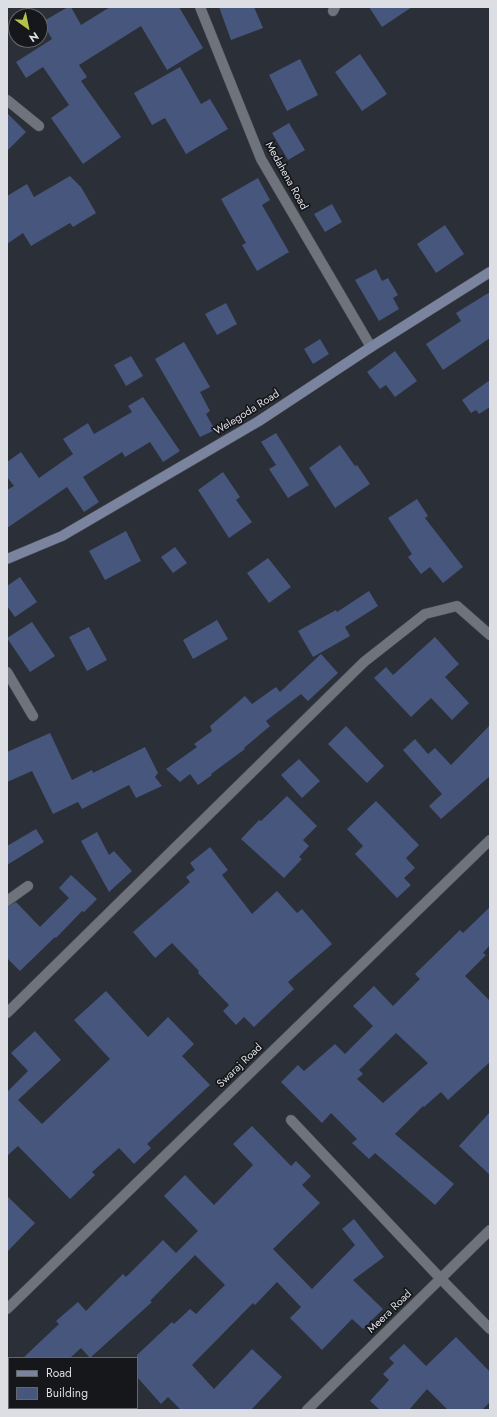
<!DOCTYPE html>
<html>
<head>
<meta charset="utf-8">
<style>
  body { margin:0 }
  #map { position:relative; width:497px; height:1417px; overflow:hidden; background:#2b2f37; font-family:Jost,sans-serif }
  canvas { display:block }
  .frame { position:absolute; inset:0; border:8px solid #dcdee3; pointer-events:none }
  .legend { position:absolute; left:8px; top:1357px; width:130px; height:52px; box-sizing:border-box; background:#15171b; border:1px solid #65676b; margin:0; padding:5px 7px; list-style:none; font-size:12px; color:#dcdee3 }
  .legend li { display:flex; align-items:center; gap:8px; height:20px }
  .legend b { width:20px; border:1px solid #65676b }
  .north { position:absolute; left:8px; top:8px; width:40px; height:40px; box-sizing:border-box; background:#15171b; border:1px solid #65676b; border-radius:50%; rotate:147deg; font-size:11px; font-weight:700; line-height:16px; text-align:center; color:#dcdee3 }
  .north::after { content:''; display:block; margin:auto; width:14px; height:18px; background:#b6c149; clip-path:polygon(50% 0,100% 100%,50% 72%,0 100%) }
</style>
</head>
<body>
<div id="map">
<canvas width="497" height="1417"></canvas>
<div class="frame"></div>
<ul class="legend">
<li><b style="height:5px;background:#7a849e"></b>Road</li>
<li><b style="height:11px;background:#46567d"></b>Building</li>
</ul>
<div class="north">N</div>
</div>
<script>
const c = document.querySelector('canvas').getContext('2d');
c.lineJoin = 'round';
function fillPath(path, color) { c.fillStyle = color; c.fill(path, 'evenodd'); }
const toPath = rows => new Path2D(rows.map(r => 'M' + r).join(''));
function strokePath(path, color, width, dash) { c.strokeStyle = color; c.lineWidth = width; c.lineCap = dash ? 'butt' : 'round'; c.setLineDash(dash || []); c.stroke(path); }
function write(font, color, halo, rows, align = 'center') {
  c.font = font + ' Jost,sans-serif'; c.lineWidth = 3.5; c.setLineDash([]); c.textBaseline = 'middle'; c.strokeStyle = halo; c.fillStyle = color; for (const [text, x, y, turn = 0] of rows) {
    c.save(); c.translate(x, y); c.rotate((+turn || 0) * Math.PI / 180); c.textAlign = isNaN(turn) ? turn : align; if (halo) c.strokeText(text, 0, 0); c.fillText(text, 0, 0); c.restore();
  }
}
const building = toPath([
  [68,7,71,7,81,25,110,7,179,7,203,48,167,70,141,26,79,65,87,77,81,81,121,137,83,164,51,118,69,105,43,67,26,78,16,62,52,39,42,22],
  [219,7,254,7,263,28,231,40],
  [369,7,412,7,382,27],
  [360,54,387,94,362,111,335,72],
  [300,59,318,95,287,111,269,75],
  [180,67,201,104,210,99,228,129,186,154,165,118,152,125,134,93],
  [7,113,26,132,7,151],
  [289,123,305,150,288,160,272,133],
  [70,176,81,187,96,213,73,227,70,223,31,246,23,233,7,244,7,196,27,184,34,197],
  [258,178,270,200,262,205,289,252,257,271,242,245,246,243,221,199],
  [332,204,342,222,325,232,314,214],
  [445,225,464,254,436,273,417,244],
  [376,269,382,281,388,278,398,295,393,298,399,309,379,321,355,280],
  [490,292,490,338,443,370,426,344,461,321,456,313],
  [226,303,237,324,217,335,205,314],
  [320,339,329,354,313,364,304,349],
  [184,342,210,387,200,392,210,411,206,414,215,430,200,437,155,359],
  [395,351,417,381,395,397,386,385,380,389,367,372],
  [131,356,143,376,126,386,114,365],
  [490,380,490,407,479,414,476,410,471,413,462,400],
  [143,397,180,451,163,462,150,442,125,457,122,452,83,477,99,502,84,512,67,487,7,528,7,490,14,486,7,477,7,462,21,452,39,478,73,454,63,439,88,423,94,434,132,412,128,406],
  [276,433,309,485,288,498,269,469,276,465,261,442],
  [340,445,355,466,357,465,370,484,335,508,309,468],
  [223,472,240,497,236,500,252,522,229,538,198,490],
  [417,499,428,516,425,518,463,567,443,583,430,567,421,574,408,557,412,554,388,518],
  [126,531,141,561,105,580,89,551],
  [175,547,187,563,173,573,161,557],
  [268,558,291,587,269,603,247,573],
  [20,577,37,602,15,617,7,606,7,586],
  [369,591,378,606,345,627,350,636,313,657,298,631,336,610,337,612],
  [217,620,228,639,193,659,183,640],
  [32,622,55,656,30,672,7,638],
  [89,627,107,660,87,671,69,637],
  [435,637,459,664,445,677,469,703,452,720,431,698,411,717,374,678,386,667,393,675],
  [321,654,338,673,308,701,301,694,266,721,270,726,244,748,245,749,211,774,212,775,198,785,190,774,180,782,166,769,197,747,194,744,212,731,210,726,245,696,252,704,276,687,280,692],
  [490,725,490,776,441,819,429,806,442,794,403,750,415,739,428,754,435,748,451,765],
  [346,726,384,766,367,783,328,744],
  [50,733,72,780,92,770,93,773,145,747,158,773,155,777,162,786,136,798,129,785,82,809,78,802,53,814,32,771,7,782,7,752],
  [299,759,320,781,302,798,281,775],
  [287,796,317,826,303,840,309,846,299,857,302,859,284,878,241,839,259,820,261,821],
  [376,801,419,845,406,858,415,868,404,878,411,885,397,898,355,854,363,846,347,829],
  [36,829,44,842,7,865,7,846],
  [97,832,109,855,114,851,132,871,109,892,81,841],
  [210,847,228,870,222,875,252,914,277,891,297,913,302,909,332,944,288,982,294,989,254,1027,244,1017,236,1025,223,1011,229,1005,198,973,199,971,172,943,155,958,133,932,190,882,186,877,195,870,190,863],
  [71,875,97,899,84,912,82,911,56,938,55,937,20,971,7,958,7,907,16,902,40,927,69,898,59,888],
  [490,907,490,945,483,953,486,955,465,976,490,1001,490,1062,448,1100,441,1092,424,1107,423,1106,395,1134,454,1184,435,1205,375,1153,369,1159,352,1143,357,1139,331,1113,322,1123,281,1082,298,1065,304,1071,335,1044,345,1054,373,1026,353,1006,374,986,393,1006,420,979,415,974,460,930,463,933],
  [396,1033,428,1063,383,1103,357,1079,363,1074,359,1070],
  [106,991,148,1037,168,1017,194,1044,182,1056,210,1085,147,1144,151,1148,134,1164,119,1148,92,1172,95,1175,70,1199,18,1146,7,1156,7,1089,8,1091,28,1071,11,1053,35,1031,61,1060,18,1100,42,1124,110,1059,74,1020],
  [490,1112,490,1175,459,1146],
  [252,1126,291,1166,296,1161,311,1176,302,1185,320,1203,273,1249,312,1289,355,1245,342,1229,354,1219,384,1257,353,1280,383,1309,363,1329,352,1319,322,1350,290,1318,301,1307,277,1282,255,1305,253,1303,192,1365,214,1389,252,1349,282,1377,251,1410,181,1410,168,1397,161,1404,137,1377,137,1355,172,1322,174,1324,190,1309,196,1314,225,1285,195,1255,150,1301,152,1302,90,1358,81,1348,70,1358,23,1358,59,1324,56,1321,78,1302,86,1311,123,1274,126,1277,163,1240,176,1253,198,1231,164,1196,185,1175,214,1205,253,1165,233,1144],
  [7,1196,35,1223,7,1252],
  [456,1337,490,1372,490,1402,482,1410,448,1410,427,1389,409,1410,380,1410,370,1401,389,1380,383,1374,394,1363,389,1358,404,1344,426,1366]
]);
const street = toPath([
  [200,7,261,159,371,347],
  [333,11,335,7],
  [7,100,39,126],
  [7,672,33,716],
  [7,901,28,886],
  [7,1013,364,662,425,614,457,606,490,635],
  [291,1120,441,1279,490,1329],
  [7,1309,490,840],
  [307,1410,490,1230]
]);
const secondary = toPath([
  [7,559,62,536,259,421,371,347,490,272]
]);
const streetNames = [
  ["Medahena Road",286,176,61],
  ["Welegoda Road",247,413,-32],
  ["Swaraj Road",240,1066,-44],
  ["Meera Road",390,1312,-44]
];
fillPath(building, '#46567d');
strokePath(street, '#484b51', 11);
strokePath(secondary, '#484b51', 11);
strokePath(street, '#6f737c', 10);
strokePath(secondary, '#7a849e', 10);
write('11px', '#dcdee3', '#15171b', streetNames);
</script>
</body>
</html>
